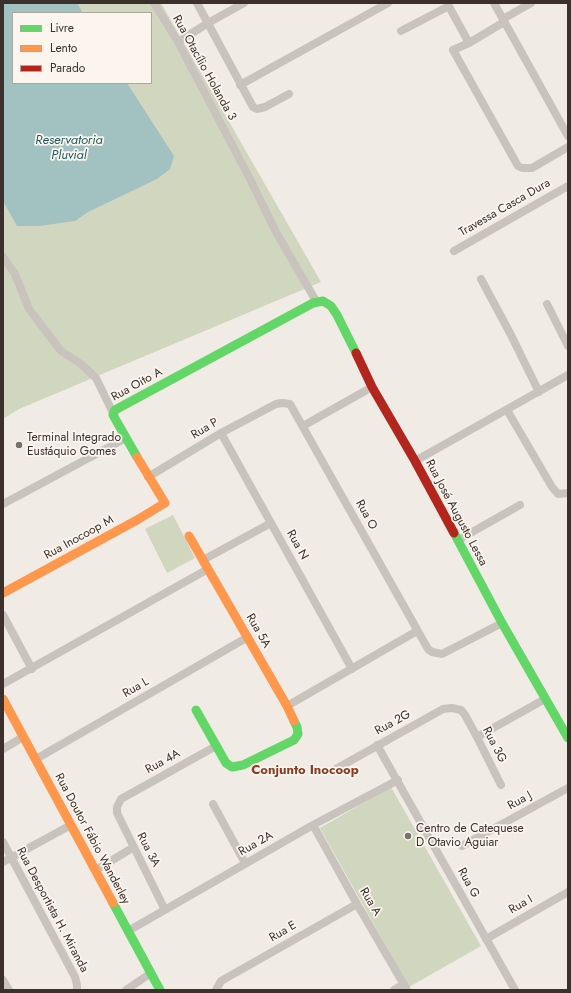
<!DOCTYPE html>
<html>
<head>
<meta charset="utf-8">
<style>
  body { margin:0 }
  #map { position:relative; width:571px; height:993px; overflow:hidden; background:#f0ebe5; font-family:Jost,sans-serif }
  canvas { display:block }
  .frame { position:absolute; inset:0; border:4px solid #3b302b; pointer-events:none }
  .legend { position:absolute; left:12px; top:12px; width:140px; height:72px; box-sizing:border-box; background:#fbf5ee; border:1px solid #aea6a0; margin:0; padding:5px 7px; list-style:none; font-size:12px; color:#3b302b }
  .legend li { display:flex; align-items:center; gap:8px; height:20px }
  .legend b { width:20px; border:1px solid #aea6a0 }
</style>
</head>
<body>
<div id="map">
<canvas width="571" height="993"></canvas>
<div class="frame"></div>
<ul class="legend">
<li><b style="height:5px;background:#63d668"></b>Livre</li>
<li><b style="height:5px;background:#ff974d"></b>Lento</li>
<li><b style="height:5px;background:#b3261e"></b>Parado</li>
</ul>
</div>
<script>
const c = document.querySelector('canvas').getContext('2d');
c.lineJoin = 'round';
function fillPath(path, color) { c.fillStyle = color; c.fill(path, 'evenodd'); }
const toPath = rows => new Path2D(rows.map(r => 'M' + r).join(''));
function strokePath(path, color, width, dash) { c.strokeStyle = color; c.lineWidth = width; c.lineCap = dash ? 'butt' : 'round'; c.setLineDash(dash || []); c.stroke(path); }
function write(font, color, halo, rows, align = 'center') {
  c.font = font + ' Jost,sans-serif'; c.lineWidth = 3.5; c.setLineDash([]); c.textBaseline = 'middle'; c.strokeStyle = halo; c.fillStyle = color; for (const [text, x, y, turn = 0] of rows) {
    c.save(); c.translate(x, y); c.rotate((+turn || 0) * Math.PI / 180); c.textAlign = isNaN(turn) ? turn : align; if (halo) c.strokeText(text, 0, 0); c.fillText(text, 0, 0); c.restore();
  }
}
const green = toPath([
  [3,3,161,3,321,282,19,409,3,419],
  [13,13,151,13,151,83,13,83],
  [173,515,195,558,167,573,145,529],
  [391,787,481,946,409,987,320,828]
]);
const water = toPath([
  [3,3,77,3,83,13,13,13,13,83,127,83,174,156,170,169,157,179,88,212,75,221,39,226,17,226,3,201]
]);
const street = toPath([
  [154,3,178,42,249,177,276,232,316,301],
  [197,3,253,107,257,109,265,107,289,94],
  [447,3,469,43],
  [494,3,568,136],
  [503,19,531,3],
  [504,22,469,43,453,50,518,166,522,168,532,168,568,147],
  [401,31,449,6],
  [178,42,208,23,244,3],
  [240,85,388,3],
  [454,251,568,186],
  [3,257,15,274,29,309,61,351,81,364,96,378,113,413],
  [481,279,511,335,539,392],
  [547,304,568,346],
  [507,410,552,487,558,494,568,493],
  [303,426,372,387],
  [221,433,352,669],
  [415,461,568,375],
  [148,477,221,433,276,404,282,403,290,404,428,649,432,652,442,654,502,623],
  [3,504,126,438],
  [458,540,520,505],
  [203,560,271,523],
  [3,615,32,669],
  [3,684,208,569],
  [287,706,417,631],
  [477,737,545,699],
  [377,745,515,990],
  [3,749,23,737],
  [36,759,248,637],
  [334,770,443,709,452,708,461,710,465,715,477,737,501,785],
  [213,804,245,863],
  [313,825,357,904,407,990],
  [3,842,75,977,77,985,77,990],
  [462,846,568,788],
  [3,862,71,825],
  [96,870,134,847],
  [165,910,119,817,117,813,117,807,121,799,216,746],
  [128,931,313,825,398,780],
  [486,939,568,892],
  [3,980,9,990],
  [126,990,151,973],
  [216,990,221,981,357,904],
  [394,990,404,984]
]);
const fast = toPath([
  [137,457,113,415,115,410,313,303,323,301,331,306,337,315,356,353],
  [454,533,502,623,568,738],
  [196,710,226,763,232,767,243,765,294,740,298,734,297,727,294,721],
  [113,903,160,990]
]);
const slow = toPath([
  [189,536,287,706,294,721],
  [3,593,137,520,165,503,137,457],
  [3,699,113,903]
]);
const jam = toPath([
  [356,353,372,387,415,461,454,533]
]);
const markers = [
  [19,445,4,"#7a716c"],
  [408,836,4,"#7a716c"]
];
const streetNames = [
  ["Rua Otacílio Holanda 3",204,68,61],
  ["Travessa Casca Dura",505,208,-30],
  ["Rua Oito A",137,385,-29],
  ["Rua P",205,429,-31],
  ["Rua José Augusto Lessa",456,513,62],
  ["Rua O",366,515,61],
  ["Rua Inocoop M",79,538,-29],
  ["Rua N",297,545,61],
  ["Rua 5A",258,631,60],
  ["Rua L",136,688,-30],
  ["Rua 2G",393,723,-29],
  ["Rua 3G",494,745,63],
  ["Rua 4A",163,762,-29],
  ["Rua J",520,801,-29],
  ["Rua Doutor Fábio Wanderley",92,839,62],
  ["Rua 2A",256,844,-30],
  ["Rua 3A",148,850,63],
  ["Rua G",468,883,61],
  ["Rua A",370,902,59],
  ["Rua I",521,905,-30],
  ["Rua Desportista H. Miranda",52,910,62],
  ["Rua E",283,932,-30]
];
const poiNames = [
  ["Terminal Integrado",27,438],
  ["Eustáquio Gomes",27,452],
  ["Centro de Catequese",416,829],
  ["D Otavio Aguiar",416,843]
];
const waterNames = [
  ["Reservatoria",69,141],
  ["Pluvial",69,156]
];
const neighbourhoodNames = [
  ["Conjunto Inocoop",305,771]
];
fillPath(green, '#d1d6bf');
fillPath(water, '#a1c2c1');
strokePath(street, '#c9c3be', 8);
strokePath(fast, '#63d668', 9);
strokePath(slow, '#ff974d', 9);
strokePath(jam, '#b3261e', 9);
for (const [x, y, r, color] of markers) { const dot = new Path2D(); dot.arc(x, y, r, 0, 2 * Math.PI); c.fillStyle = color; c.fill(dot); strokePath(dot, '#fbf5ee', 1.5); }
write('12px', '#3b302b', '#fbf5ee', streetNames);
write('12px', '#3b302b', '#fbf5ee', poiNames, 'left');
write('italic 13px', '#1f5a5e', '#fbf5ee', waterNames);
write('bold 13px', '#8c3b22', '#fbf5ee', neighbourhoodNames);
</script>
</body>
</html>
